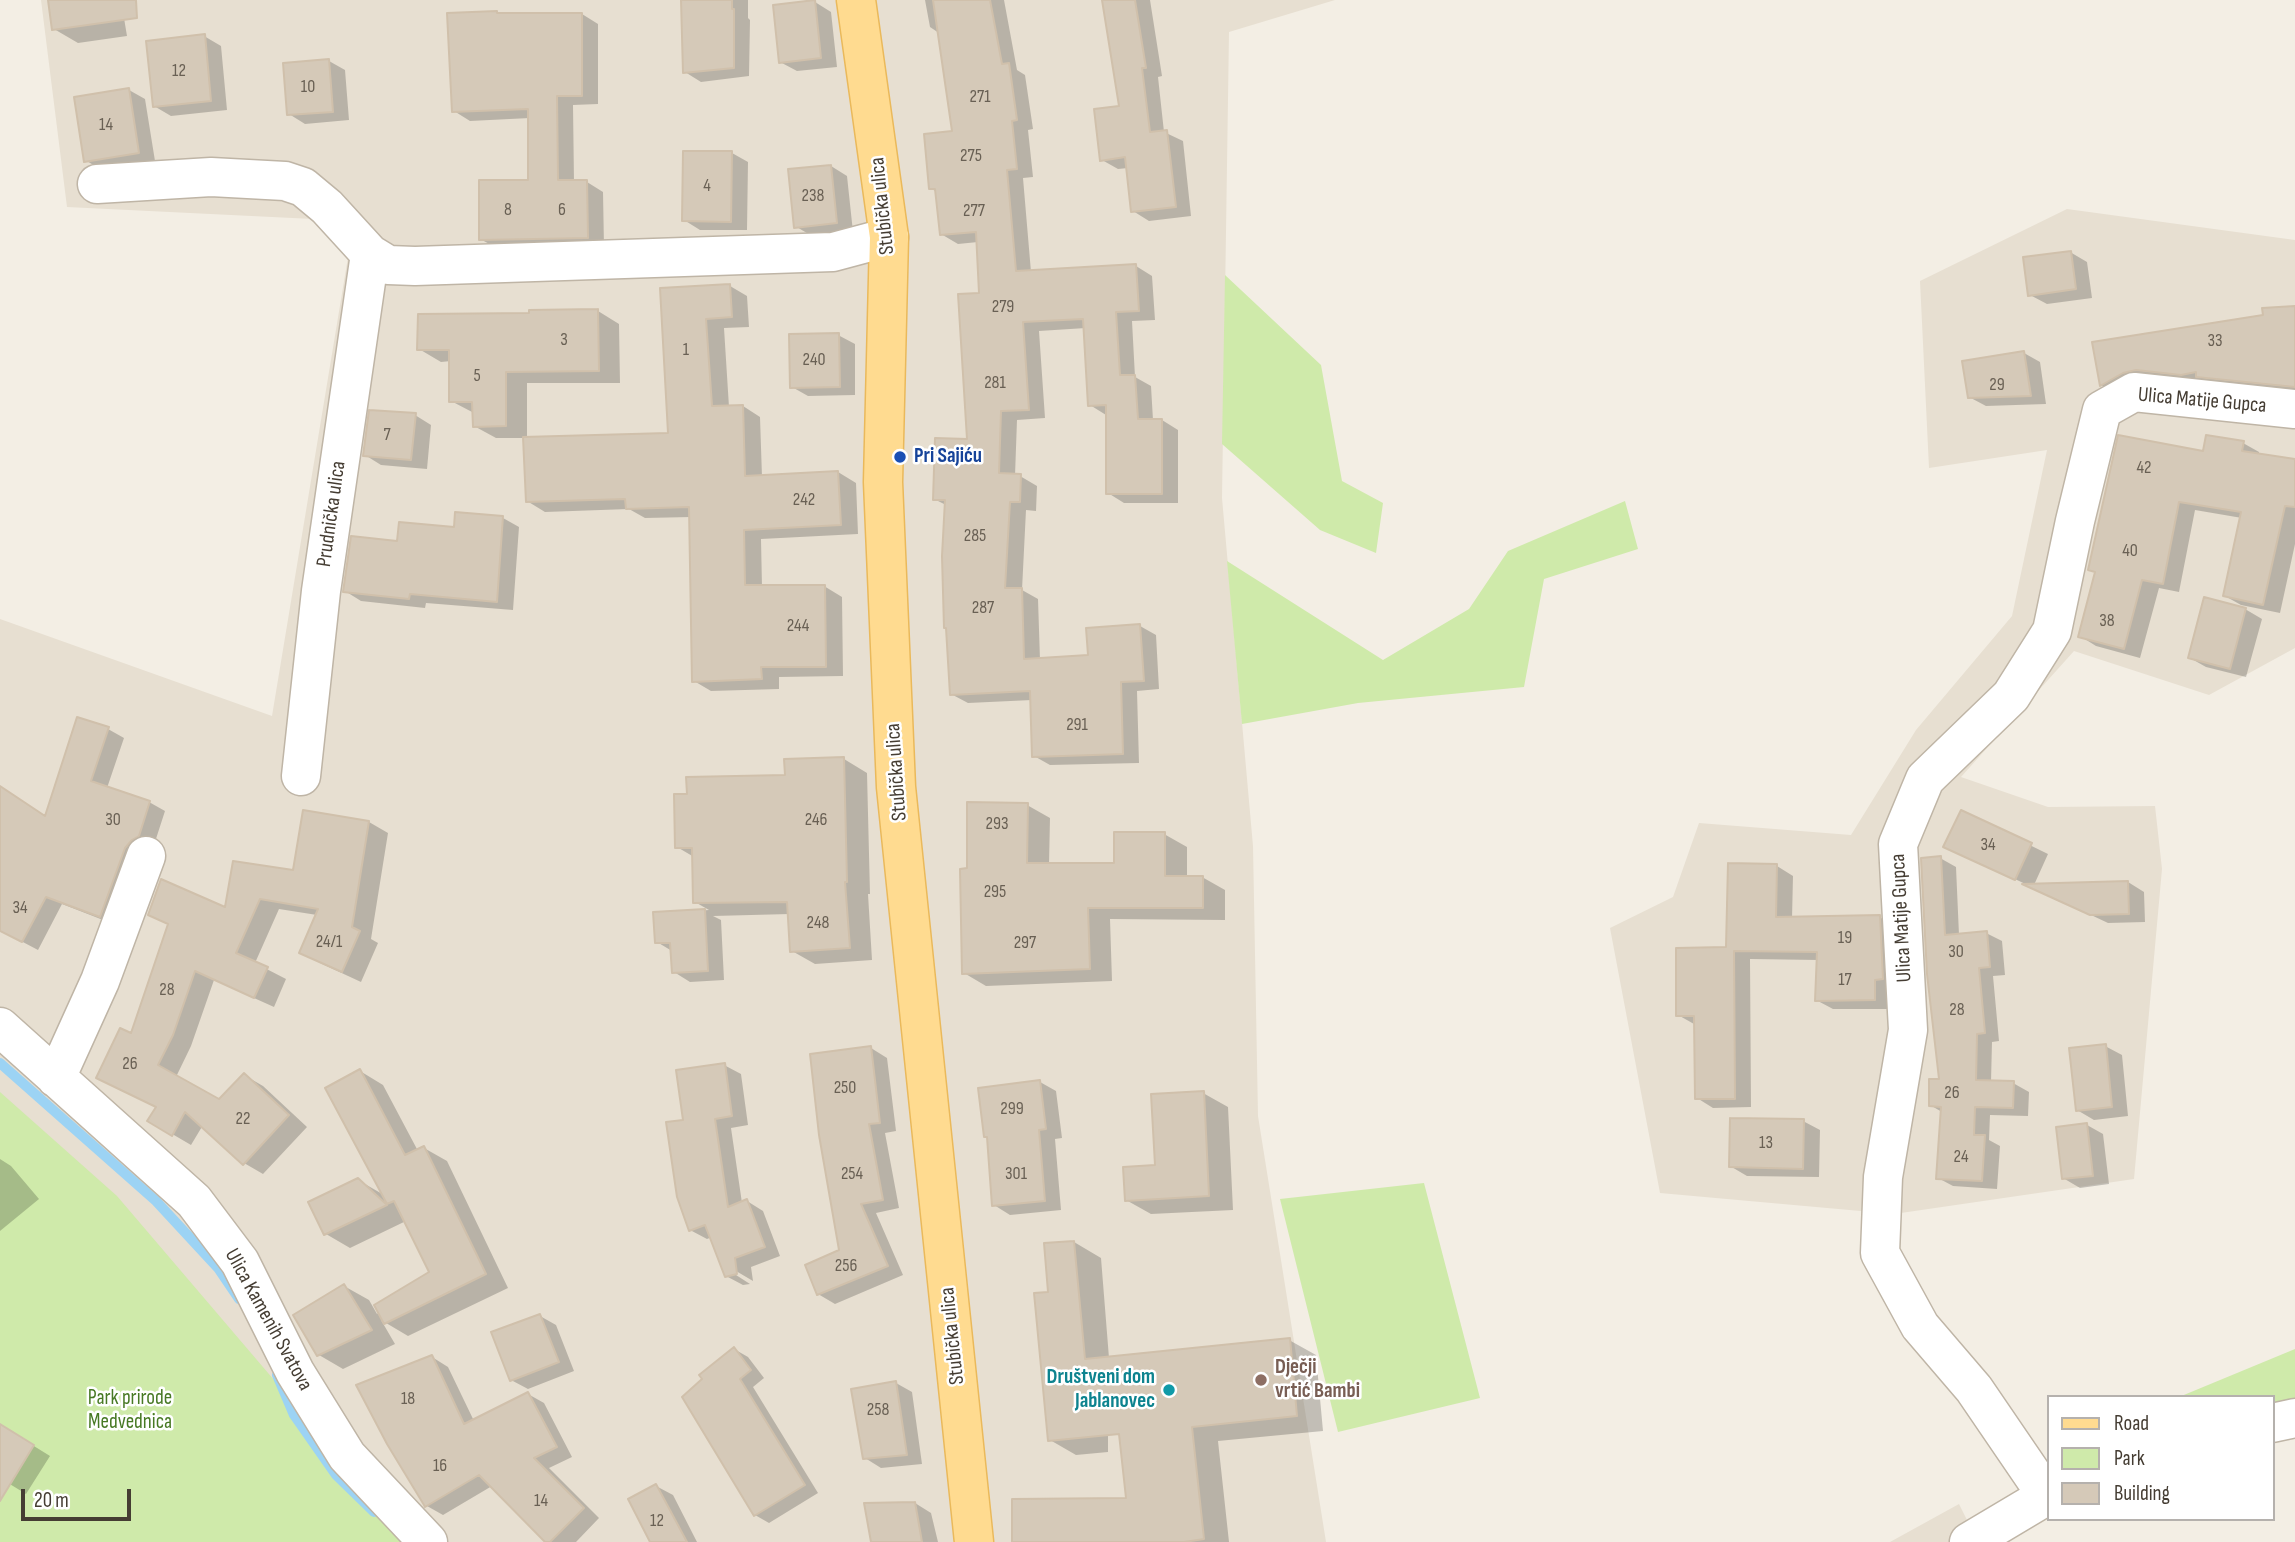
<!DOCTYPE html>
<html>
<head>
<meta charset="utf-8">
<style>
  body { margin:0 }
  #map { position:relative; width:2295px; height:1542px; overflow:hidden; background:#f3eee4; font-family:"Sofia Sans Condensed",sans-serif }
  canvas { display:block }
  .legend { position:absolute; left:2047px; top:1395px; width:228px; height:126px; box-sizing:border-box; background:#fff; border:2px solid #b5b1ad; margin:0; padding:9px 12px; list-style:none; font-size:21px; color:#453d33 }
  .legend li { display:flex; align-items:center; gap:14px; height:35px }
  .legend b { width:35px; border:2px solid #b5b1ad }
  .scale { position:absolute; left:21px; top:1489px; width:110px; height:32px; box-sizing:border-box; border:4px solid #453d33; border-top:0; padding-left:9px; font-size:21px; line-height:24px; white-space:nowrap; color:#453d33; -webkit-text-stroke:5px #fff; paint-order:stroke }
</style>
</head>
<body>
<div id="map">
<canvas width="2295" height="1542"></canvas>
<ul class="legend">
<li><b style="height:9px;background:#ffdb90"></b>Road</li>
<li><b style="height:19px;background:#cfeaaa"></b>Park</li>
<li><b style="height:19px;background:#d5c9b8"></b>Building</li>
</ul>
<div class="scale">20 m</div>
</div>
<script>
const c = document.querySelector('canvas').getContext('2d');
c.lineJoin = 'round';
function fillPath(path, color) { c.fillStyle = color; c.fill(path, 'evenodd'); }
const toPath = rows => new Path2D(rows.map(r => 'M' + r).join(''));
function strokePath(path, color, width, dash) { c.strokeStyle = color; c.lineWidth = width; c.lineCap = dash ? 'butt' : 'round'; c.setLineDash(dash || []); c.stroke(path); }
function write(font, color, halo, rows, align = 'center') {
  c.font = font + ' "Sofia Sans Condensed",sans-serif'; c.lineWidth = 5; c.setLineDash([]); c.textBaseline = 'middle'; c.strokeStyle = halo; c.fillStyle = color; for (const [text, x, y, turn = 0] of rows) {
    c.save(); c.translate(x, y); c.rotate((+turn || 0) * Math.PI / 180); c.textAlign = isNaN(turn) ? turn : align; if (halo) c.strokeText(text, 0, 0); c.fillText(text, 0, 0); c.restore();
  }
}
const residential = toPath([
  [41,0,1335,0,1229,32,1222,498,1253,846,1258,1116,1326,1542,0,1542,0,619,272,716,354,221,67,207],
  [2067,209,2295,240,2295,648,2209,695,2074,651,1961,777,2048,807,2155,806,2162,869,2134,1179,1894,1214,1660,1193,1610,928,1673,897,1699,823,1851,835,1916,730,2012,616,2047,450,1929,468,1920,281],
  [1959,1504,1978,1542,1890,1542]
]);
const green = toPath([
  [1225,275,1321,365,1342,481,1383,503,1376,553,1320,530,1222,444],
  [1625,501,1638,549,1544,579,1524,687,1358,703,1242,724,1227,561,1383,660,1469,609,1508,551],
  [0,1092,117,1196,280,1387,402,1542,0,1542],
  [1424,1183,1480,1398,1338,1432,1280,1199],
  [2295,1349,2295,1401,2272,1405,2272,1397,2179,1397]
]);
const shadow = toPath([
  [50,0,121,0,127,36,78,43,54,29],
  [683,0,748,0,748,18,750,20,749,76,701,82,685,72],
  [925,0,1004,0,1017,70,1025,75,1033,129,1028,130,1033,177,1023,178,1031,272,1136,266,1152,276,1155,320,1132,321,1135,377,1151,386,1153,420,1162,420,1178,430,1178,503,1124,503,1108,493,1106,415,1090,405,1086,328,1039,331,1045,418,1017,420,1015,476,1020,476,1037,486,1036,511,1026,510,1022,590,1038,599,1040,660,1090,657,1140,626,1156,635,1159,689,1137,691,1139,763,1050,765,1034,756,1032,700,968,703,951,694,946,505,934,499,969,441,981,295,978,242,958,244,941,234,937,192,930,188,954,133,939,33,930,27],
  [1104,0,1150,0,1162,76,1158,77,1164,132,1183,141,1191,216,1149,221,1133,211,1128,168,1118,169,1102,160,1121,107],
  [815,2,831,12,837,67,797,71,780,62],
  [496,12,501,15,582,14,598,24,598,104,573,105,574,182,587,182,603,192,604,247,497,248,480,239,530,182,530,118,470,121,454,111],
  [204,36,221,46,227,110,171,116,154,106],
  [329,61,345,70,349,120,305,124,289,114],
  [129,90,145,99,155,161,102,170,85,160],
  [732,153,748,162,747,230,700,230,684,220],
  [831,166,847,176,853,232,812,236,795,226],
  [2070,252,2087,262,2092,298,2047,304,2030,295],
  [730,286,747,296,749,327,724,328,729,407,743,406,760,417,762,477,838,472,856,483,858,534,761,539,762,587,824,586,842,597,843,676,779,677,779,689,711,691,694,681,691,517,645,518,629,509,545,512,527,501,525,438,496,438,474,426,474,413,451,401,451,361,441,362,419,349,531,314,598,311,619,324,620,383,527,383,527,439,670,434,662,289],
  [2295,308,2295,394,2117,394,2101,385,2094,344,2265,316],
  [838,335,855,344,855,395,808,396,792,387],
  [2024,353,2040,362,2046,404,1986,406,1969,397],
  [415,415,431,425,427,469,381,465,365,455],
  [2243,443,2259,452,2259,455,2295,460,2295,544,2280,613,2241,605,2225,596,2242,518,2195,510,2179,592,2159,588,2140,658,2096,646,2080,636,2097,573,2090,569,2204,453],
  [457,514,503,518,519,527,513,610,426,603,425,608,361,601,345,591,399,543,456,529],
  [2245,609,2262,619,2246,677,2206,667,2190,658],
  [108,729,124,738,107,788,149,802,165,811,154,845,116,925,62,904,38,950,0,930,0,787,47,817],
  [844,759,867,773,870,894,868,894,872,960,815,964,792,951,790,914,713,916,721,920,724,980,690,982,674,972,672,951,657,942,655,914,709,910,695,902,694,857,677,847,689,795,786,777],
  [1027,805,1050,818,1049,865,1115,865,1164,834,1187,847,1187,877,1202,877,1225,890,1225,920,1110,919,1112,981,986,986,964,973,969,870],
  [1962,812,2048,854,2034,885,2128,882,2144,892,2145,922,2108,923,1945,846],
  [369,822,388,833,371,939,378,943,361,982,320,963,301,952,317,915,279,909,255,963,286,979,274,1007,214,980,191,1046,176,1077,220,1102,244,1075,263,1086,307,1127,263,1174,244,1163,203,1125,191,1145,150,1121,157,1108,98,1077,132,1036,170,925,150,914,226,910,295,872],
  [1940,858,1956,867,1959,935,1986,933,2002,941,2005,975,1993,976,1999,1041,1992,1042,1991,1082,2013,1083,2029,1092,2028,1116,1990,1115,1989,1140,2000,1146,1997,1189,1953,1186,1938,1178,1942,1112,1930,1105,1941,1081],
  [1777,866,1793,876,1792,919,1879,917,1896,926,1891,1009,1833,1009,1816,1000,1818,960,1750,959,1751,1107,1713,1108,1697,1098,1694,1024,1678,1015,1728,948],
  [2105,1046,2122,1055,2128,1116,2094,1120,2077,1110],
  [871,1048,887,1058,896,1131,885,1133,899,1208,876,1213,903,1275,835,1304,818,1294,841,1251],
  [724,1065,741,1074,748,1125,731,1128,742,1203,747,1201,763,1211,780,1256,751,1267,753,1281,736,1271,736,1275,750,1284,743,1285,726,1276,712,1237,707,1239,690,1230,685,1121],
  [360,1071,383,1085,418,1151,424,1148,447,1161,508,1288,408,1336,381,1320,395,1344,343,1369,319,1355,344,1286,369,1300,377,1314,431,1273,406,1221,350,1248,326,1234,358,1180,384,1195],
  [1040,1082,1056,1091,1062,1138,1055,1139,1061,1210,1010,1215,994,1205],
  [1203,1093,1228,1107,1233,1210,1151,1214,1126,1200,1157,1167],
  [1803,1121,1820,1130,1819,1177,1747,1176,1730,1166],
  [2087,1125,2103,1134,2109,1184,2080,1188,2063,1178],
  [0,1159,11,1166,39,1199,0,1231],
  [1074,1242,1101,1258,1109,1358,1289,1340,1316,1355,1323,1431,1218,1441,1229,1542,1133,1542,1120,1423,1108,1423,1108,1452,1076,1455,1050,1440,1050,1294],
  [540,1316,556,1325,574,1371,528,1389,511,1380],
  [734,1349,748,1357,764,1378,753,1387,818,1493,769,1523,755,1515],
  [432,1357,448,1367,474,1421,528,1394,544,1403,572,1457,549,1468,599,1518,576,1542,548,1542,492,1486,443,1515,427,1506],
  [896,1383,912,1392,922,1464,881,1468,865,1458],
  [0,1425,50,1456,26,1494,0,1478],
  [656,1486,673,1495,697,1542,652,1542],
  [915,1503,931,1513,938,1542,873,1542]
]);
const stream = toPath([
  [0,1063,156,1201,218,1268,239,1299],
  [277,1375,294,1415,336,1475,374,1512]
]);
const building = toPath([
  [48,0,136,0,137,18,52,30,48,0],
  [681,0,732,0,732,9,734,9,734,68,683,73,681,0],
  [815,0,821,58,779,63,773,5,815,0],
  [933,0,990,0,1002,64,1009,63,1017,120,1012,121,1017,169,1007,170,1016,271,1136,264,1139,311,1116,312,1120,375,1135,375,1138,419,1162,419,1162,494,1106,494,1106,405,1088,406,1083,319,1023,322,1029,410,1001,411,999,473,1021,474,1020,502,1010,502,1005,588,1022,588,1024,659,1088,655,1086,628,1140,624,1144,681,1121,682,1123,754,1032,757,1030,691,950,695,946,628,944,628,942,556,945,500,933,500,935,438,967,439,958,294,979,293,976,232,940,235,935,189,929,189,924,134,952,131,933,0],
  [1102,0,1135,0,1146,68,1142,68,1150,132,1167,130,1176,207,1131,212,1125,157,1100,161,1094,109,1119,106,1102,0],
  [497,11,497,13,582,13,582,96,557,96,558,180,587,180,588,238,479,240,479,180,528,180,528,109,452,112,447,13,497,11],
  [205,34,211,101,153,107,146,41,205,34],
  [329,59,333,112,287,115,283,63,329,59],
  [129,88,139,153,84,162,74,97,129,88],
  [683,151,732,151,731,222,682,221,683,151],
  [831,165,837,223,794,228,788,169,831,165],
  [2071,251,2076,289,2028,296,2023,257,2071,251],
  [730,284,732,317,706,319,712,406,743,405,745,476,838,471,841,525,744,530,745,585,825,585,826,667,761,667,762,679,692,682,689,507,626,509,625,499,526,502,523,437,668,433,660,288,730,284],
  [2295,306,2295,387,2196,377,2196,372,2181,375,2136,370,2123,373,2100,386,2092,342,2263,315,2262,308,2295,306],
  [598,309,599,371,506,372,506,426,473,427,472,402,449,402,449,350,417,350,418,314,529,313,529,310,598,309],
  [839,333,840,387,790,388,789,334,839,333],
  [2024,351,2031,396,1968,398,1962,361,2024,351],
  [369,410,416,413,411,460,363,456,369,410],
  [2118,435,2203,451,2206,435,2244,441,2242,451,2295,459,2295,507,2285,506,2263,605,2223,596,2241,512,2179,502,2163,584,2142,580,2124,649,2078,637,2095,572,2088,570,2118,435],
  [455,512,503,516,497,602,410,594,409,599,343,592,351,536,397,541,399,522,454,527,455,512],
  [2204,597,2246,608,2230,669,2188,658,2204,597],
  [77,717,109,727,91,781,150,801,139,836,132,840,125,848,100,917,46,897,22,942,0,931,0,786,45,816,77,717],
  [844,757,847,882,845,882,850,948,790,952,787,902,693,903,692,848,675,848,674,794,687,794,686,777,785,775,784,759,844,757],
  [967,802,1028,803,1027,863,1114,863,1114,832,1165,832,1165,876,1203,876,1203,908,1088,908,1090,969,962,974,960,869,967,868,967,802],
  [303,810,369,821,352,927,360,931,342,972,299,953,318,909,260,899,236,953,268,967,254,998,195,971,173,1035,158,1065,219,1099,244,1073,289,1115,243,1165,185,1112,172,1136,147,1121,156,1107,96,1078,120,1028,131,1033,168,924,148,915,161,879,225,907,233,861,293,870,303,810],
  [1961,810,2032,843,2015,880,1943,847,1961,810],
  [1941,856,1945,935,1987,931,1990,967,1979,968,1985,1033,1977,1034,1976,1080,2014,1081,2013,1108,1975,1107,1974,1135,1985,1135,1982,1181,1936,1179,1941,1107,1929,1106,1929,1079,1939,1079,1927,974,1921,858,1941,856],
  [1728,863,1777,864,1776,917,1880,915,1883,979,1875,980,1875,1000,1815,1001,1817,952,1734,951,1735,1099,1695,1099,1694,1016,1676,1016,1676,948,1726,947,1728,863],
  [2128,881,2129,914,2090,915,2022,884,2128,881],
  [705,909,708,971,672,973,670,943,655,943,653,912,705,909],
  [2106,1044,2112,1107,2076,1111,2069,1048,2106,1044],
  [871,1046,880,1123,869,1124,883,1200,861,1204,888,1266,817,1295,805,1265,839,1250,819,1135,810,1054,871,1046],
  [725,1063,732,1116,715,1119,728,1207,747,1199,765,1247,735,1258,737,1274,725,1277,705,1225,689,1231,677,1197,666,1122,683,1120,676,1070,725,1063],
  [360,1069,405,1155,424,1146,486,1274,384,1324,374,1305,429,1272,394,1201,387,1204,325,1088,360,1069],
  [1040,1080,1046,1129,1039,1130,1045,1201,992,1206,987,1137,984,1137,978,1088,1040,1080],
  [1204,1091,1209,1196,1125,1201,1123,1167,1155,1165,1151,1094,1204,1091],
  [1730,1118,1804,1119,1803,1169,1729,1167,1730,1118],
  [2087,1123,2093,1176,2062,1179,2056,1127,2087,1123],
  [358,1178,387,1205,324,1235,308,1202,358,1178],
  [1074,1241,1085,1359,1290,1338,1297,1416,1192,1427,1204,1539,1184,1542,1012,1542,1012,1499,1126,1498,1119,1434,1048,1441,1034,1293,1048,1292,1044,1243,1074,1241],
  [344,1284,372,1330,317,1356,293,1315,344,1284],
  [540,1314,559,1362,510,1381,491,1332,540,1314],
  [734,1347,751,1370,740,1379,805,1485,754,1516,682,1397,702,1379,699,1375,734,1347],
  [432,1355,464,1424,528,1392,557,1447,534,1458,584,1508,550,1542,545,1542,479,1475,425,1507,424,1505,387,1444,356,1385,432,1355],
  [896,1381,907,1455,863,1459,851,1389,896,1381],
  [0,1424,34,1445,0,1501,0,1424],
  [656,1484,687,1542,650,1542,628,1499,656,1484],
  [915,1502,922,1542,871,1542,864,1503,915,1502]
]);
const minor = toPath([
  [97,184,211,177,285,181,303,187,327,207,370,254,388,265,415,266,833,252,889,237],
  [301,776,321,591,370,254],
  [0,1027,194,1201,240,1262,295,1372,347,1456,428,1542],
  [56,1078,100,981,146,856],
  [2272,1423,2295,1418],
  [2047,1496,1974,1389,1920,1326,1880,1253,1883,1177,1908,1030,1898,844,1925,779,2011,696,2052,631,2075,521,2102,410,2134,392,2295,409],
  [1969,1542,2048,1495]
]);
const major = toPath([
  [856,0,889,237,883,482,896,787,974,1542]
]);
const markers = [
  [900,457,7,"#1a4fb4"],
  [1261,1380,7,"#8d6e63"],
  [1169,1390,7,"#0f9aa8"]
];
const numberNames = [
  ["12",179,71],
  ["10",308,87],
  ["271",980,97],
  ["14",106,125],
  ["275",971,156],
  ["4",707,186],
  ["238",813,196],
  ["8",508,210],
  ["6",562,210],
  ["277",974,211],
  ["279",1003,307],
  ["3",564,340],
  ["33",2215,341],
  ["1",686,350],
  ["240",814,360],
  ["5",477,376],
  ["281",995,383],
  ["29",1997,385],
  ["7",387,435],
  ["42",2144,468],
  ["242",804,500],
  ["285",975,536],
  ["40",2130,551],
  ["287",983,608],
  ["38",2107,621],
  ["244",798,626],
  ["291",1077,725],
  ["30",113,820],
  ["246",816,820],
  ["293",997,824],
  ["34",1988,845],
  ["295",995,892],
  ["34",20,908],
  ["248",818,923],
  ["19",1845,938],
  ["24/1",329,942],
  ["297",1025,943],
  ["30",1956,952],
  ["17",1845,980],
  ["28",167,990],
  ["28",1957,1010],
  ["26",130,1064],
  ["250",845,1088],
  ["26",1952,1093],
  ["299",1012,1109],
  ["22",243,1119],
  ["13",1766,1143],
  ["24",1961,1157],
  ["254",852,1174],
  ["301",1016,1174],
  ["256",846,1266],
  ["18",408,1399],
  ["258",878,1410],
  ["16",440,1466],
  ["14",541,1501],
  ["12",657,1521]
];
const streetNames = [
  ["Stubička ulica",883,206,-96],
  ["Ulica Matije Gupca",2202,401,5],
  ["Prudnička ulica",332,514,-82],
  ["Stubička ulica",897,772,-94],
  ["Ulica Matije Gupca",1902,918,-93],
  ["Ulica Kamenih Svatova",268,1320,61],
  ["Stubička ulica",953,1336,-96]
];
const transitNames = [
  ["Pri Sajiću",914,457]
];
const educationNames = [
  ["Dječji",1275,1368],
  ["vrtić Bambi",1275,1392]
];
const cultureNames = [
  ["Društveni dom",1155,1378],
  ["Jablanovec",1155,1402]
];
const parkNames = [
  ["Park prirode",130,1399],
  ["Medvednica",130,1423]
];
fillPath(residential, '#e7dfd1');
fillPath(green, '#cfeaaa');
fillPath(shadow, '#0003');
strokePath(stream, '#9cd3f4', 10);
fillPath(building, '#d5c9b8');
strokePath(building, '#d0c0ab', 2);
strokePath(minor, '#bfb5a6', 41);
strokePath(major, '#eab95b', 41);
strokePath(minor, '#fff', 38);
strokePath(major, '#ffdb90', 38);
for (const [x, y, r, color] of markers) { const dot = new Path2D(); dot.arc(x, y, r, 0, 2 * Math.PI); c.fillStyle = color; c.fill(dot); strokePath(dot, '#fff', 2.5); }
write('18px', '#696054', null, numberNames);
write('21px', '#453d33', '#fff', streetNames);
write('bold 21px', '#164399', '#fff', transitNames, 'left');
write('bold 21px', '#785e54', '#fff', educationNames, 'left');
write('bold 21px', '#0d838f', '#fff', cultureNames, 'right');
write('21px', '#477924', '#fff', parkNames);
</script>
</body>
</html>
